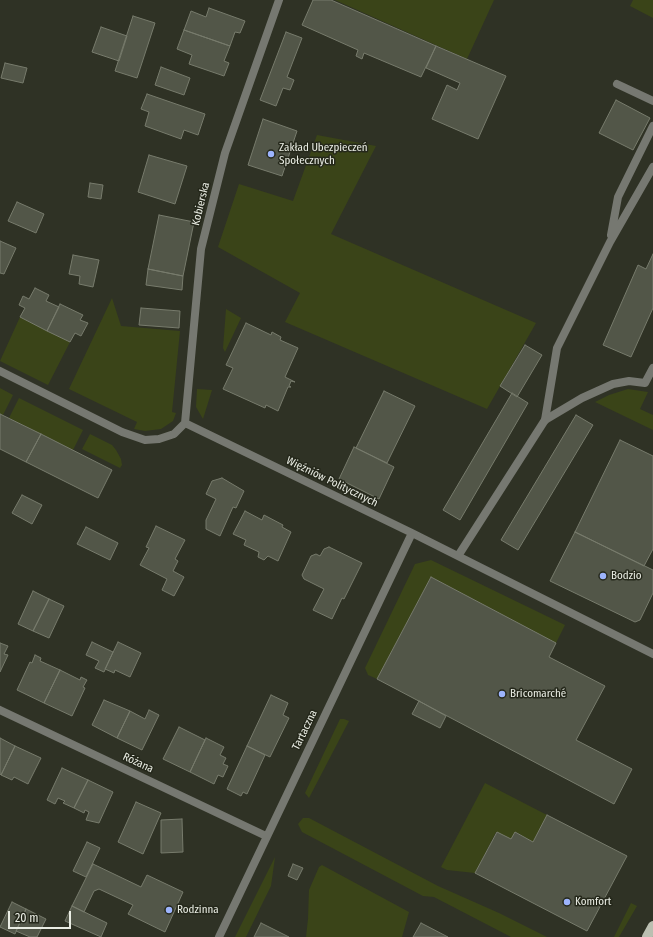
<!DOCTYPE html>
<html>
<head>
<meta charset="utf-8">
<style>
  body { margin:0 }
  #map { position:relative; width:653px; height:937px; overflow:hidden; background:#2f3225; font-family:"Fira Sans Condensed",sans-serif }
  canvas { display:block }
  .scale { position:absolute; left:8px; top:911px; width:63px; height:18px; box-sizing:border-box; border:2px solid #eaede4; border-top:0; padding-left:5px; font-size:12px; line-height:14px; white-space:nowrap; color:#eaede4; -webkit-text-stroke:3px #25281b; paint-order:stroke }
</style>
</head>
<body>
<div id="map">
<canvas width="653" height="937"></canvas>
<div class="scale">20 m</div>
</div>
<script>
const c = document.querySelector('canvas').getContext('2d');
c.lineJoin = 'round';
function fillPath(path, color) { c.fillStyle = color; c.fill(path, 'evenodd'); }
const toPath = rows => new Path2D(rows.map(r => 'M' + r).join(''));
function strokePath(path, color, width, dash) { c.strokeStyle = color; c.lineWidth = width; c.lineCap = dash ? 'butt' : 'round'; c.setLineDash(dash || []); c.stroke(path); }
function write(font, color, halo, rows, align = 'center') {
  c.font = font + ' "Fira Sans Condensed",sans-serif'; c.lineWidth = 3; c.setLineDash([]); c.textBaseline = 'middle'; c.strokeStyle = halo; c.fillStyle = color; for (const [text, x, y, turn = 0] of rows) {
    c.save(); c.translate(x, y); c.rotate((+turn || 0) * Math.PI / 180); c.textAlign = isNaN(turn) ? turn : align; if (halo) c.strokeText(text, 0, 0); c.fillText(text, 0, 0); c.restore();
  }
}
const green = toPath([
  [335,0,494,0,467,59],
  [633,0,653,0,653,18,630,6],
  [317,135,376,146,331,234,536,323,487,409,285,322,300,293,218,247,239,184,293,201],
  [112,298,121,326,180,331,172,412,176,413,173,421,161,429,145,431,134,429,137,422,69,389],
  [226,309,241,318,225,352,223,348],
  [20,317,70,342,48,385,0,361],
  [0,388,13,395,3,415,0,414],
  [197,389,212,390,203,419,196,407],
  [628,389,648,392,640,409,653,415,653,430,595,402,609,395],
  [19,398,83,430,73,450,9,418],
  [90,434,112,445,116,450,121,459,122,465,120,468,82,449],
  [431,560,565,625,556,643,431,577,377,679,368,675,365,668,415,564],
  [340,719,344,719,349,721,309,798,305,793],
  [485,783,547,815,533,842,516,832,511,839,496,832,475,873,447,870,441,867],
  [303,818,309,818,438,886,499,913,547,937,511,937,434,897,423,896,302,832,298,824],
  [275,857,271,886,264,900,246,937,235,937],
  [322,865,409,912,402,937,306,937,308,919,309,890,319,867],
  [631,903,637,906,619,937,614,937]
]);
const building = toPath([
  [313,0,331,0,436,46,421,77,364,53,362,59,356,56,358,50,302,25,313,0],
  [209,8,245,21,240,33,235,32,230,46,184,30,191,11,206,17,209,8],
  [133,16,155,23,137,78,115,71,133,16],
  [101,27,127,36,119,61,92,52,101,27],
  [184,30,230,46,224,61,229,63,224,76,189,64,192,55,177,49,184,30],
  [286,32,302,38,287,77,294,80,290,90,283,88,276,106,260,100,286,32],
  [436,46,506,76,478,139,432,119,447,85,457,90,460,83,426,68,436,46],
  [5,63,27,68,23,83,1,78,5,63],
  [161,67,190,78,184,95,155,85,161,67],
  [147,94,205,114,198,135,184,130,181,139,145,126,149,112,141,109,147,94],
  [616,100,650,118,633,150,599,133,616,100],
  [263,119,297,131,282,176,248,165,263,119],
  [149,155,187,166,175,204,138,192,149,155],
  [90,183,103,185,101,199,88,197,90,183],
  [17,202,44,214,36,233,8,221,17,202],
  [159,215,194,222,183,276,148,269,159,215],
  [0,241,16,248,4,274,0,273,0,241],
  [653,254,653,308,631,357,603,345,638,265,646,269,653,254],
  [73,255,99,260,93,287,79,284,80,276,69,274,73,255],
  [148,269,183,276,182,290,146,285,148,269],
  [35,288,49,295,46,301,59,307,47,331,20,317,25,308,19,305,23,296,29,299,35,288],
  [60,304,83,315,80,320,88,323,81,336,75,333,70,342,47,331,60,304],
  [141,308,180,311,179,328,139,325,141,308],
  [246,323,271,335,272,332,281,337,280,340,298,348,285,377,295,382,291,381,289,386,291,387,288,387,278,411,266,405,265,408,223,389,233,368,226,365,246,323],
  [525,345,542,355,517,397,500,386,525,345],
  [384,391,415,406,387,463,356,448,384,391],
  [512,393,528,403,460,520,443,510,512,393],
  [0,414,41,434,26,462,0,449,0,414],
  [576,415,593,425,518,550,501,540,576,415],
  [41,434,112,470,98,498,26,462,41,434],
  [620,440,653,456,653,549,644,566,575,532,620,440],
  [354,447,394,467,379,499,339,479,354,447],
  [222,478,244,491,236,508,233,507,220,536,206,529,206,520,216,499,206,494,212,481,222,478],
  [22,495,42,505,32,524,12,513,22,495],
  [245,511,262,520,264,515,283,525,282,527,291,532,278,561,268,556,264,560,258,557,259,552,244,545,246,540,233,534,245,511],
  [156,526,185,540,175,559,178,561,173,571,184,577,174,596,162,590,167,579,140,565,149,548,146,547,156,526],
  [86,527,118,543,110,560,77,544,86,527],
  [575,532,653,570,653,593,640,620,635,622,550,581,575,532],
  [329,547,362,563,344,599,342,598,332,619,313,610,324,589,304,579,302,575,311,556,316,554,320,556,324,549,329,547],
  [431,577,556,643,549,657,605,686,576,740,632,769,614,804,377,679,431,577],
  [33,591,49,599,33,631,18,624,33,591],
  [49,599,64,606,49,638,33,631,49,599],
  [92,642,113,652,104,672,95,668,99,661,86,655,92,642],
  [118,642,141,653,130,677,115,670,114,673,105,669,118,642],
  [0,643,8,646,4,654,8,655,0,672,0,643],
  [35,655,41,658,40,661,60,670,44,703,17,690,30,662,32,663,35,655],
  [60,670,80,680,81,677,87,680,83,687,85,688,72,716,44,703,60,670],
  [271,695,288,703,283,715,289,718,270,757,247,746,271,695],
  [104,700,130,711,117,738,92,725,104,700],
  [419,701,446,716,440,728,412,714,419,701],
  [149,710,159,715,142,750,117,738,130,711,145,719,149,710],
  [179,727,205,740,190,772,163,759,179,727],
  [0,738,15,746,1,775,0,774,0,738],
  [206,738,224,747,220,755,226,758,223,764,228,766,223,777,218,775,214,784,190,772,206,738],
  [15,746,41,758,28,784,14,777,12,780,1,775,15,746],
  [247,746,265,755,247,794,243,792,241,796,227,789,247,746],
  [62,768,88,780,74,808,63,803,65,801,58,798,55,804,47,800,62,768],
  [88,780,113,792,99,823,86,820,89,812,85,810,84,813,74,808,88,780],
  [136,802,161,813,143,854,118,842,136,802],
  [547,815,627,856,587,931,475,873,497,832,511,839,515,832,533,842,547,815],
  [182,819,183,852,161,853,161,820,182,819],
  [87,842,100,848,86,877,73,871,87,842],
  [93,864,141,887,147,875,183,892,165,932,128,914,133,905,99,889,94,891,84,912,72,906,93,864],
  [293,864,303,868,297,880,288,876,293,864],
  [12,902,26,909,15,934,0,927,12,902],
  [72,906,107,923,101,937,65,921,72,906],
  [26,909,46,919,37,937,30,937,16,931,26,909],
  [261,923,289,937,254,937,261,923],
  [421,923,448,937,413,937,421,923]
]);
const service = toPath([
  [617,84,653,101],
  [611,235,618,197,653,126],
  [545,420,557,348,610,242,653,167]
]);
const minor = toPath([
  [0,371,122,432,145,440,159,439,174,434,185,423],
  [185,423,412,533,653,654],
  [185,423,201,249,225,153,279,0],
  [458,556,545,420,582,398,613,384,629,381,645,383,653,368],
  [0,710,266,836],
  [219,937,412,533]
]);
const primary = toPath([
  [647,937,653,926]
]);
const markers = [
  [271,154,4,"#9db4fd"],
  [603,576,4,"#9db4fd"],
  [502,694,4,"#9db4fd"],
  [567,902,4,"#9db4fd"],
  [169,910,4,"#9db4fd"]
];
const poiNames = [
  ["Zakład Ubezpieczeń",279,148],
  ["Społecznych",279,161],
  ["Bodzio",611,576],
  ["Bricomarché",510,694],
  ["Komfort",575,902],
  ["Rodzinna",177,910]
];
const streetNames = [
  ["Kobierska",201,204,-76],
  ["Więźniów Politycznych",332,482,26],
  ["Tartaczna",305,730,-64],
  ["Różana",138,763,25]
];
fillPath(green, '#3a4418');
fillPath(building, '#525648');
strokePath(building, '#777b6c', 1);
strokePath(service, '#767871', 8);
strokePath(minor, '#767871', 8);
strokePath(primary, '#bbbfb1', 10);
for (const [x, y, r, color] of markers) { const dot = new Path2D(); dot.arc(x, y, r, 0, 2 * Math.PI); c.fillStyle = color; c.fill(dot); strokePath(dot, '#25281b', 1.5); }
write('11px', '#eaede4', '#25281b', poiNames, 'left');
write('11px', '#eaede4', '#25281b', streetNames);
</script>
</body>
</html>
